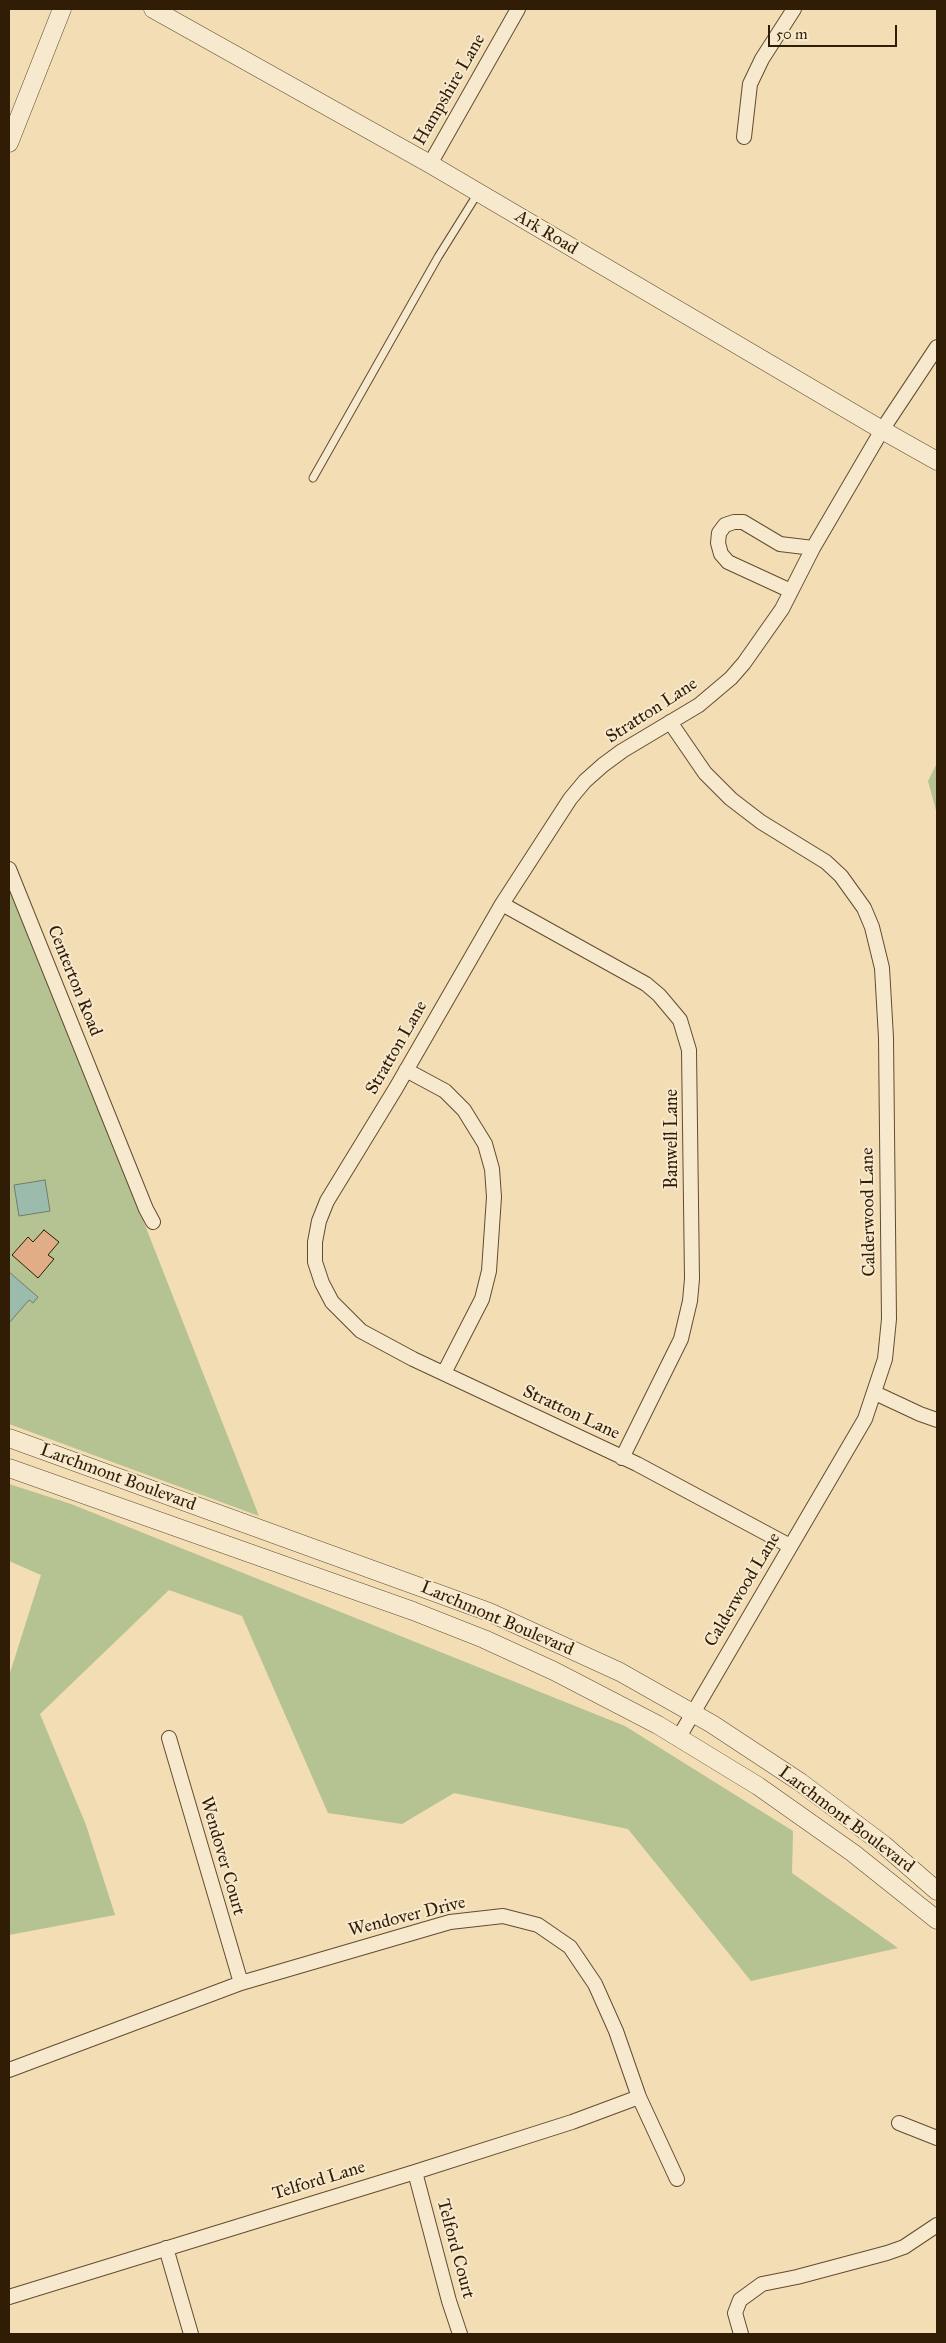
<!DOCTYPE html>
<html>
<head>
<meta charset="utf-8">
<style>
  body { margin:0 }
  #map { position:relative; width:946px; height:2343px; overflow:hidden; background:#f3ddb4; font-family:"IM FELL Great Primer",serif }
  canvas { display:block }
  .frame { position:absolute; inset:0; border:10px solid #311c05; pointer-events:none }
  .scale { position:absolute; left:768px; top:25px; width:129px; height:22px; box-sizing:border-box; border:2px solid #311c05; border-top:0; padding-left:6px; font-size:15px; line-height:18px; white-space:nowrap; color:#311c05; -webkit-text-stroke:4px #f7e9ce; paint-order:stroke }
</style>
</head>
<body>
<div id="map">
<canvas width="946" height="2343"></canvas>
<div class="frame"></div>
<div class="scale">50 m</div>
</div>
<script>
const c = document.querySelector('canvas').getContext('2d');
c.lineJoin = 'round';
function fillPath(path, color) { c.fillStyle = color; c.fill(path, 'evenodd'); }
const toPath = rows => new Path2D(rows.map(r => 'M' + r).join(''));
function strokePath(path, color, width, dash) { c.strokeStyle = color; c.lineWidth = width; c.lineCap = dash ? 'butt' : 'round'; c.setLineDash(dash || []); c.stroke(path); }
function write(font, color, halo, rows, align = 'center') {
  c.font = font + ' "IM FELL Great Primer",serif'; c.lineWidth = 4; c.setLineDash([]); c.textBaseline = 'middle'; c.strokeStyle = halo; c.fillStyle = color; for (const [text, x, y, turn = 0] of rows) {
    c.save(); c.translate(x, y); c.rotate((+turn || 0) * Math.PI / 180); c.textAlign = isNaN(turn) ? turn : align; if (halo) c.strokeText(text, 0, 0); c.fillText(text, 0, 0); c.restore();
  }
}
const green = toPath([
  [937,763,937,814,928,781],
  [9,878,259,1516,9,1424],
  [9,1484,71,1504,625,1726,793,1831,792,1873,898,1948,751,1981,628,1829,454,1793,402,1824,328,1813,242,1616,169,1590,40,1714,86,1825,115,1915,9,1935,9,1676,41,1575,9,1561]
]);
const water = toPath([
  [45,1180,50,1211,19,1216,14,1185,45,1180],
  [9,1272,38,1297,33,1303,29,1300,9,1323,9,1272]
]);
const building = toPath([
  [44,1230,59,1242,48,1255,54,1259,38,1278,12,1255,28,1237,33,1242,44,1230]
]);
const service = toPath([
  [313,478,438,257,478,193]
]);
const minor = toPath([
  [744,137,750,84,762,59,794,9],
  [430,164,518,9],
  [791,591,728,562,721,554,718,543,719,533,725,525,734,522,743,522,780,544,813,548],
  [670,722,705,773,731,799,761,822,826,862,841,876,864,908,872,927,882,968,886,1038,889,1319,885,1359,865,1419,679,1737],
  [9,869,146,1209,153,1222],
  [502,904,646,984,659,995,680,1020,689,1050,692,1279,690,1301,681,1339,622,1458],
  [406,1070,445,1091,464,1110,485,1144,492,1169,494,1197,489,1271,482,1299,444,1373],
  [875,1393,920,1414,937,1420],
  [790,1546,637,1464,413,1359,361,1331,332,1302,322,1283,315,1262,315,1242,319,1221,327,1201,396,1088,502,904,570,799,585,781,603,765,622,751,699,705,731,678,744,663,782,609,813,548,882,430,937,347],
  [169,1738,241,1983],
  [9,2070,241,1983,450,1922,503,1916,538,1925,570,1947,595,1984,616,2031,639,2097,677,2179],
  [899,2123,937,2138],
  [415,2172,449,2301,460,2334],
  [166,2248,191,2334],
  [9,2297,415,2172,572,2122,639,2097],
  [741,2334,735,2313,740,2300,762,2284,797,2277,887,2253,904,2247,937,2225]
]);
const tertiary = toPath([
  [153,9,430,164,882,430,937,461],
  [9,143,62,9],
  [9,1438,489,1612,620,1672,712,1724,800,1782,884,1845,937,1891],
  [9,1468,413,1611,484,1639,554,1671,658,1725,758,1786,853,1853,937,1920]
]);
const streetNames = [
  ["Hampshire Lane",450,90,-60],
  ["Ark Road",546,233,31],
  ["Stratton Lane",652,711,-33],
  ["Centerton Road",74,981,68],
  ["Stratton Lane",397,1048,-60],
  ["Banwell Lane",673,1139,-90],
  ["Calderwood Lane",869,1212,-91],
  ["Stratton Lane",571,1413,25],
  ["Larchmont Boulevard",118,1478,20],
  ["Calderwood Lane",743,1590,-59],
  ["Larchmont Boulevard",497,1619,23],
  ["Larchmont Boulevard",846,1820,37],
  ["Wendover Court",222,1856,74],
  ["Wendover Drive",407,1917,-14],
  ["Telford Lane",319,2181,-17],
  ["Telford Court",455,2249,75]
];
fillPath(green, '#b5c291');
fillPath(water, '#9bbcac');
strokePath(water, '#717c69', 1);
fillPath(building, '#e0ad86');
strokePath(building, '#311c05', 1);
strokePath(service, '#624c31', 9);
strokePath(minor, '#624c31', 16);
strokePath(tertiary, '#624c31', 19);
strokePath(service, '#f7e9ce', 7);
strokePath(minor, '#f7e9ce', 14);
strokePath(tertiary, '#f7e9ce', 18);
write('18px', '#311c05', '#f7e9ce', streetNames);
</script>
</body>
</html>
